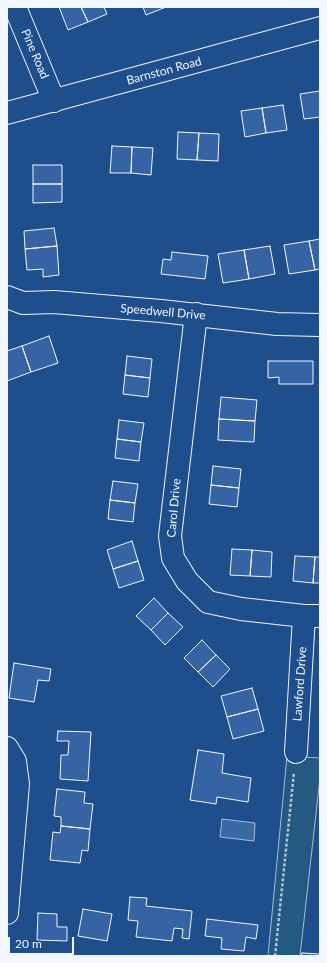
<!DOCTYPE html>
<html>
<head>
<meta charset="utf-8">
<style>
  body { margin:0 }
  #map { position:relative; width:327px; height:963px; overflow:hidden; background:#1f4e8c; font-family:Lato,sans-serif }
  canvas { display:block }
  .frame { position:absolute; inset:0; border:8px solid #f2f6ff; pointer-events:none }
  .scale { position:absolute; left:8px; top:937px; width:66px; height:18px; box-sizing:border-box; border:2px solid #f2f6ff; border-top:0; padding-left:5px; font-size:12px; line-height:14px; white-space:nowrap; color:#f2f6ff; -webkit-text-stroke:3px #1f4e8c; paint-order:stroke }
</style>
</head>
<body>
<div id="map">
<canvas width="327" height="963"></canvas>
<div class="frame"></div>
<div class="scale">20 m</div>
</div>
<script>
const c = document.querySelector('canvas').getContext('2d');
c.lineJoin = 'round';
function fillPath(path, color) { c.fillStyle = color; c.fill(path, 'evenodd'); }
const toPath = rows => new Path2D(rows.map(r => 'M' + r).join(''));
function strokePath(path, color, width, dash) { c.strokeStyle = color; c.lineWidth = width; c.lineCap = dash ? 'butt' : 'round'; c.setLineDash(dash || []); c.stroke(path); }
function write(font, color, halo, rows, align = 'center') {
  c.font = font + ' Lato,sans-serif'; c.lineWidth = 3; c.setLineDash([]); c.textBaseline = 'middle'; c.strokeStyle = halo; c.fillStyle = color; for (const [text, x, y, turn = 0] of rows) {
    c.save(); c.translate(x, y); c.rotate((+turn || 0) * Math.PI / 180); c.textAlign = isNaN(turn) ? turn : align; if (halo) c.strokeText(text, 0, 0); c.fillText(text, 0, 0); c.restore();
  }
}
const green = toPath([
  [287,756,320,758,320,778,300,956,268,956,287,756]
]);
const water = toPath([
  [222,819,255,823,254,841,220,837,222,819]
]);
const building = toPath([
  [59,7,81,7,88,22,68,30,59,7],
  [81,7,104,7,107,14,88,22,81,7],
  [143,7,166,7,146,15,143,7],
  [320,91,320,117,304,119,300,94,320,91],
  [283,105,287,130,266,133,262,108,283,105],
  [262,108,266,133,245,137,241,111,262,108],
  [178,132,199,133,197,160,177,159,178,132],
  [199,133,219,134,218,161,197,160,199,133],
  [112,146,132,147,131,173,110,173,112,146],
  [132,147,153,148,151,175,131,173,132,147],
  [33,165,62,165,62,184,33,184,33,165],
  [33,184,62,184,62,202,33,203,33,184],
  [54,228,57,246,25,249,24,231,54,228],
  [320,239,320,269,315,270,309,241,320,239],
  [309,241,315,270,289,274,284,245,309,241],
  [57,246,59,275,43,277,43,269,27,270,25,249,57,246],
  [270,246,275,274,249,279,244,250,270,246],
  [244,250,249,279,223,283,218,254,244,250],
  [172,252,208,256,205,279,161,274,163,259,171,260,172,252],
  [49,336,58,363,31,372,22,346,49,336],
  [22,346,31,372,7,381,7,351,22,346],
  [127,356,152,359,150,378,125,375,127,356],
  [268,361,313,361,313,384,279,384,279,377,268,378,268,361],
  [125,375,150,378,148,397,123,394,125,375],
  [221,397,257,400,255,421,219,419,221,397],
  [219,419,255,421,254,442,218,440,219,419],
  [119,420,144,423,141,442,117,439,119,420],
  [117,439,141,442,139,461,115,458,117,439],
  [213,466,241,469,239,488,211,485,213,466],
  [113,481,138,484,135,503,110,500,113,481],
  [211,485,239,488,237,507,209,504,211,485],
  [110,500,135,503,133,522,108,519,110,500],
  [132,541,138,561,113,569,107,550,132,541],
  [232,549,252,550,250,576,230,575,232,549],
  [252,550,272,552,271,577,250,576,252,550],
  [295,556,315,557,313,583,293,581,295,556],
  [315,557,320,557,320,583,313,583,315,557],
  [138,561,144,580,119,588,113,569,138,561],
  [154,598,168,613,151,630,136,616,154,598],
  [168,613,183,627,165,645,151,630,168,613],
  [202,640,216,655,198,672,184,658,202,640],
  [216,655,230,669,213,687,198,672,216,655],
  [14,663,51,669,49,681,38,680,34,702,9,698,14,663],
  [252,688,258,709,227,717,221,696,252,688],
  [258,709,264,731,233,739,227,717,258,709],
  [58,731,91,732,88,781,60,779,61,755,68,755,69,741,57,741,58,731],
  [198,750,224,754,222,773,251,778,248,802,217,797,216,804,190,800,198,750],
  [57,789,85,792,84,803,93,804,90,829,61,826,61,817,54,816,57,789],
  [61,826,90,829,88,851,82,850,80,863,50,860,53,832,60,833,61,826],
  [130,897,147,898,146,906,192,911,189,939,182,938,183,929,174,928,172,941,136,937,138,921,128,920,130,897],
  [83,909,112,914,107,941,78,936,83,909],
  [38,913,57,914,57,927,67,927,67,941,37,940,38,913],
  [207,919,258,925,256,939,246,937,244,951,221,949,222,938,205,936,207,919],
  [302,953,320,954,320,956,301,956,302,953]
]);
const path = toPath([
  [275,956,294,772]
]);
const minor = toPath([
  [15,7,54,101],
  [7,297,23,303,54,302,161,311,277,324,320,325],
  [196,314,170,536,173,558,187,581,208,602,241,609,304,616,320,616],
  [7,748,15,761,18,784,7,913],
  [296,752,304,616]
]);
const major = toPath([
  [7,113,320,28]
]);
const streetNames = [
  ["Pine Road",35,54,67],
  ["Barnston Road",164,71,-15],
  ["Speedwell Drive",163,312,5],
  ["Carol Drive",174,508,-85],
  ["Lawford Drive",300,684,-86]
];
fillPath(green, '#245a82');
strokePath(green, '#a8bbd7', 1);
fillPath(water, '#3b69a3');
strokePath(water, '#a8bbd7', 1);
fillPath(building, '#3563a3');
strokePath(building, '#f2f6ff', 1);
strokePath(minor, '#f2f6ff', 24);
strokePath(major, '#f2f6ff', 24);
strokePath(path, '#b3c4dc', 2.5, [3, 2]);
strokePath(minor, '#1f4e8c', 22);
strokePath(major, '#1f4e8c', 22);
write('12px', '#f2f6ff', '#1f4e8c', streetNames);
</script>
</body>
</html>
